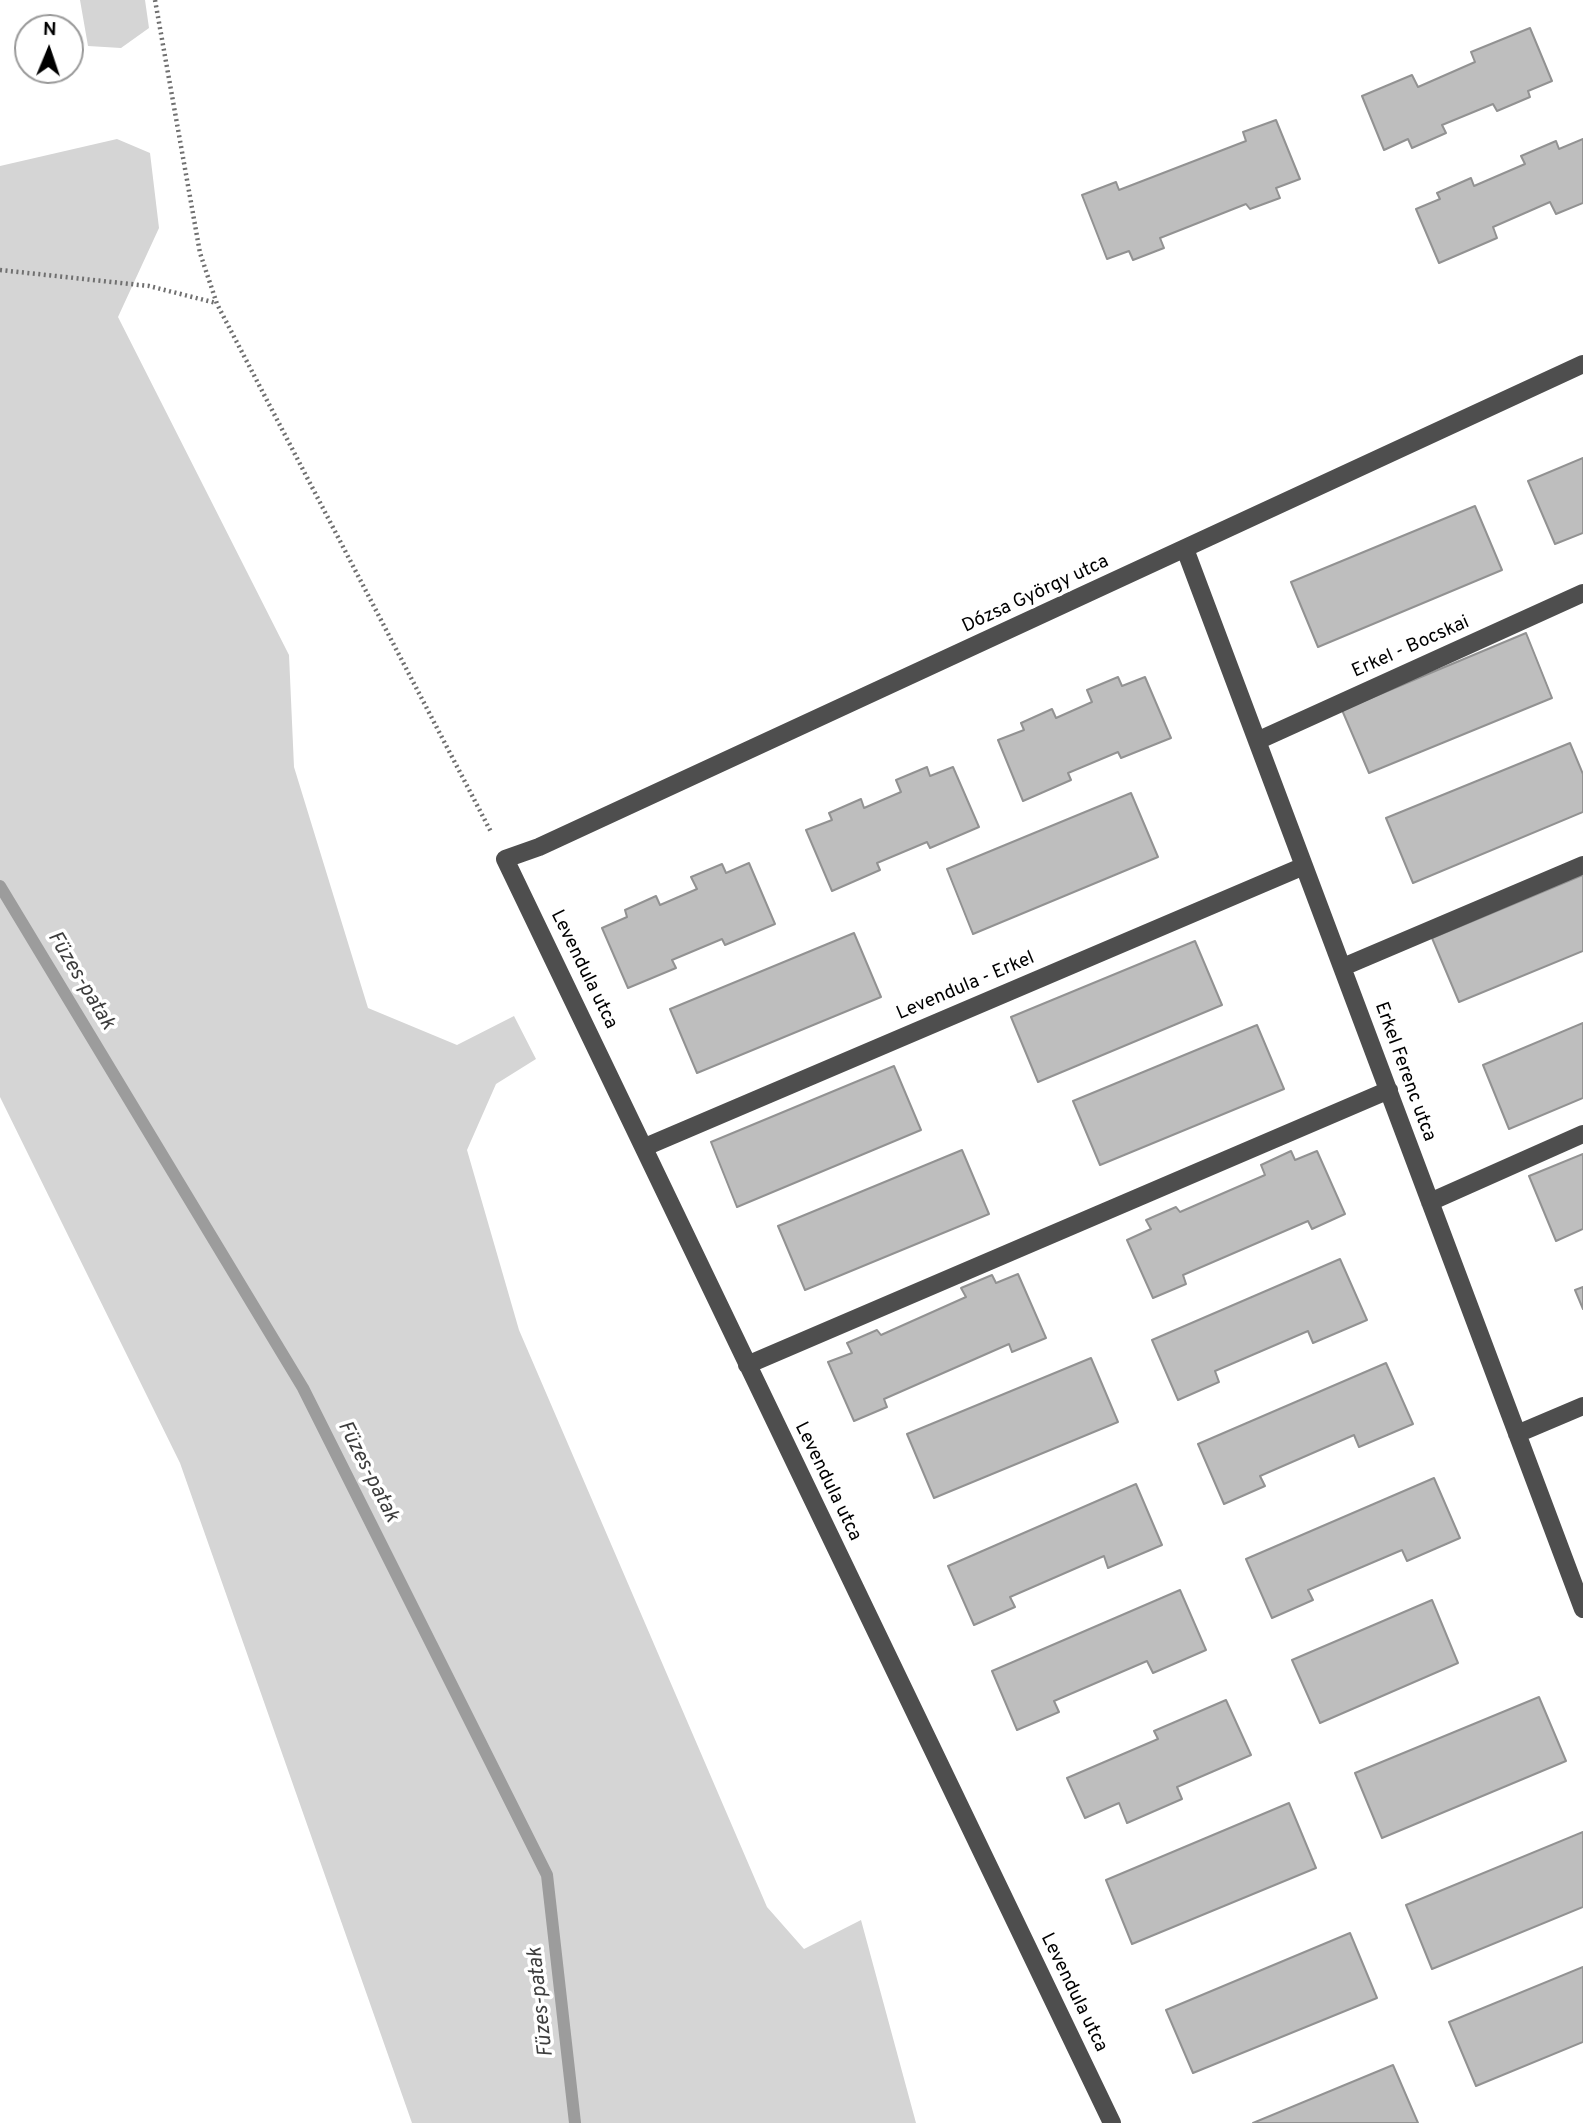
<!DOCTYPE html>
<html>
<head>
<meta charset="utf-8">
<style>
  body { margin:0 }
  #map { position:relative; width:1583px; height:2123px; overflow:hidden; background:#fff; font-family:Overpass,sans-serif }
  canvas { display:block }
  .north { position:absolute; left:14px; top:14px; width:70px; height:70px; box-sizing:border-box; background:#fff; border:2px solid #999; border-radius:50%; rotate:2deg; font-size:19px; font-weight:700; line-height:28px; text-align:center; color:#000 }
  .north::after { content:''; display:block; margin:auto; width:24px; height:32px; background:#000; clip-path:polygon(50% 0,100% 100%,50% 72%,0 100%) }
</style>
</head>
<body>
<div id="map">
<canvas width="1583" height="2123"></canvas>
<div class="north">N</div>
</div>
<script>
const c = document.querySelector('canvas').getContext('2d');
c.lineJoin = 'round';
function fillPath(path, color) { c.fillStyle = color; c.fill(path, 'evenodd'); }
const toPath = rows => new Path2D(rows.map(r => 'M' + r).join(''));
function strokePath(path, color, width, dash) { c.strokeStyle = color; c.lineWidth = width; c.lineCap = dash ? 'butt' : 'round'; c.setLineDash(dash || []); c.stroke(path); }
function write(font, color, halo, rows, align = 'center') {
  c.font = font + ' Overpass,sans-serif'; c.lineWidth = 7; c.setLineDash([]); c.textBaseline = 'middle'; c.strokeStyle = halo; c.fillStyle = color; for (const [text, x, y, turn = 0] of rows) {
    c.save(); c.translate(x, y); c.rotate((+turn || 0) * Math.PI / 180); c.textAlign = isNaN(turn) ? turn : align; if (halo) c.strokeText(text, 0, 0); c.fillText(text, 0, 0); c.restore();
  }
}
const green = toPath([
  [80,0,145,0,149,28,121,48,88,46],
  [117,139,150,153,159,228,118,317,289,655,294,767,368,1008,457,1045,514,1016,536,1059,496,1084,467,1150,519,1330,767,1907,804,1949,861,1920,916,2123,412,2123,180,1463,0,1097,0,166]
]);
const stream = toPath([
  [0,886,303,1388,547,1875,575,2123]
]);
const building = toPath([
  [1530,28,1552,81,1528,91,1530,97,1497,111,1493,104,1442,125,1446,133,1412,148,1408,139,1384,150,1362,96,1412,75,1418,87,1475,62,1471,52,1530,28],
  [1276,120,1300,179,1276,188,1280,198,1250,209,1246,204,1160,238,1164,248,1133,260,1129,251,1107,259,1082,195,1116,182,1119,190,1246,141,1243,132,1276,120],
  [1583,139,1583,203,1556,214,1550,202,1493,227,1497,238,1439,263,1416,209,1440,199,1437,193,1471,178,1474,186,1525,164,1521,156,1556,141,1559,149,1583,139],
  [1583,458,1583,533,1555,544,1528,481,1583,458],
  [1475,506,1502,570,1318,647,1291,582,1475,506],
  [1526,633,1552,698,1369,773,1342,710,1526,633],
  [1118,677,1122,686,1145,677,1171,738,1121,758,1118,752,1068,773,1071,780,1023,801,998,740,1024,730,1021,723,1052,709,1056,718,1092,702,1087,690,1118,677],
  [1570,743,1583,774,1583,812,1413,883,1386,818,1570,743],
  [927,767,930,776,953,767,979,827,930,848,927,842,877,863,880,870,832,891,806,830,832,820,829,813,861,799,864,808,901,792,896,780,927,767],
  [1131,793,1158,857,973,934,947,869,1131,793],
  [749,863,775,924,725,945,722,939,672,960,676,968,628,988,602,928,627,917,625,910,656,896,660,905,697,889,691,877,722,864,726,873,749,863],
  [1583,875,1583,951,1459,1002,1432,938,1583,875],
  [854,933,881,997,697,1073,670,1009,854,933],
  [1195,941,1222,1005,1038,1082,1011,1017,1195,941],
  [1583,1023,1583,1098,1509,1129,1483,1065,1583,1023],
  [1257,1025,1284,1089,1100,1165,1073,1101,1257,1025],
  [894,1066,921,1130,737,1207,711,1142,894,1066],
  [962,1150,989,1214,805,1290,778,1226,962,1150],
  [1291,1151,1295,1160,1317,1151,1345,1214,1312,1229,1308,1221,1183,1275,1186,1284,1153,1298,1127,1240,1151,1229,1146,1220,1176,1207,1180,1212,1265,1175,1261,1165,1291,1151],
  [1583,1154,1583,1229,1556,1241,1529,1176,1583,1154],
  [1340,1259,1367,1320,1313,1343,1308,1331,1215,1371,1219,1382,1178,1400,1152,1340,1340,1259],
  [1018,1274,1046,1338,1012,1352,1009,1344,884,1399,887,1407,854,1421,828,1362,852,1353,847,1343,877,1330,881,1335,966,1297,961,1288,992,1275,996,1283,1018,1274],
  [1583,1287,1583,1309,1575,1290,1583,1287],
  [1091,1358,1118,1422,934,1498,907,1434,1091,1358],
  [1386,1363,1413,1424,1359,1447,1354,1435,1260,1476,1265,1486,1224,1504,1198,1444,1386,1363],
  [1434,1478,1460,1538,1407,1561,1402,1550,1308,1590,1313,1600,1272,1618,1246,1559,1434,1478],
  [1136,1484,1162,1545,1108,1568,1104,1556,1010,1597,1015,1607,974,1625,948,1566,1136,1484],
  [1180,1590,1206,1650,1153,1673,1147,1661,1054,1701,1059,1712,1017,1730,992,1671,1180,1590],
  [1432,1600,1458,1663,1320,1723,1292,1660,1432,1600],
  [1539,1697,1566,1761,1382,1838,1355,1773,1539,1697],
  [1226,1700,1251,1755,1177,1787,1182,1799,1127,1823,1119,1803,1085,1818,1067,1778,1158,1739,1154,1731,1226,1700],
  [1289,1803,1316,1868,1132,1944,1106,1880,1289,1803],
  [1583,1832,1583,1907,1432,1969,1406,1905,1583,1832],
  [1350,1933,1377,1998,1193,2073,1166,2010,1350,1933],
  [1583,1967,1583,2042,1476,2086,1449,2022,1583,1967],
  [1393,2065,1418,2123,1253,2123,1393,2065]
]);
const path = toPath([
  [155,0,200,253,217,304,491,832],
  [0,270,149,286,216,303]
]);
const minor = toPath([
  [1185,549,1583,1609],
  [1257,741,1583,593],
  [1343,967,1583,865],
  [645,1147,1304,866],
  [1430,1202,1583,1134],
  [747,1365,1389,1090],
  [1517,1434,1583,1406],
  [1112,2123,505,859,539,847,1583,364]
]);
const streetNames = [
  ["Dózsa György utca",1036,595,-25],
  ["Erkel - Bocskai",1411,648,-24],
  ["Levendula utca",583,970,64],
  ["Levendula - Erkel",966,987,-23],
  ["Erkel Ferenc utca",1404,1072,70],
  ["Levendula utca",827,1482,64],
  ["Levendula utca",1073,1993,64]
];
const waterNames = [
  ["Füzes-patak",80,981,59],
  ["Füzes-patak",367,1472,63],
  ["Füzes-patak",542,2002,-96]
];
fillPath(green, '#d5d5d5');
strokePath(stream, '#9c9c9c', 12);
fillPath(building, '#bebebe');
strokePath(building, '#929292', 2);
strokePath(path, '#707070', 4.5, [2, 3.5]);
strokePath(minor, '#4e4e4e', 18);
write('19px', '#000', '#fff', streetNames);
write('italic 21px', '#3d3d3d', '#fff', waterNames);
</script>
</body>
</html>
